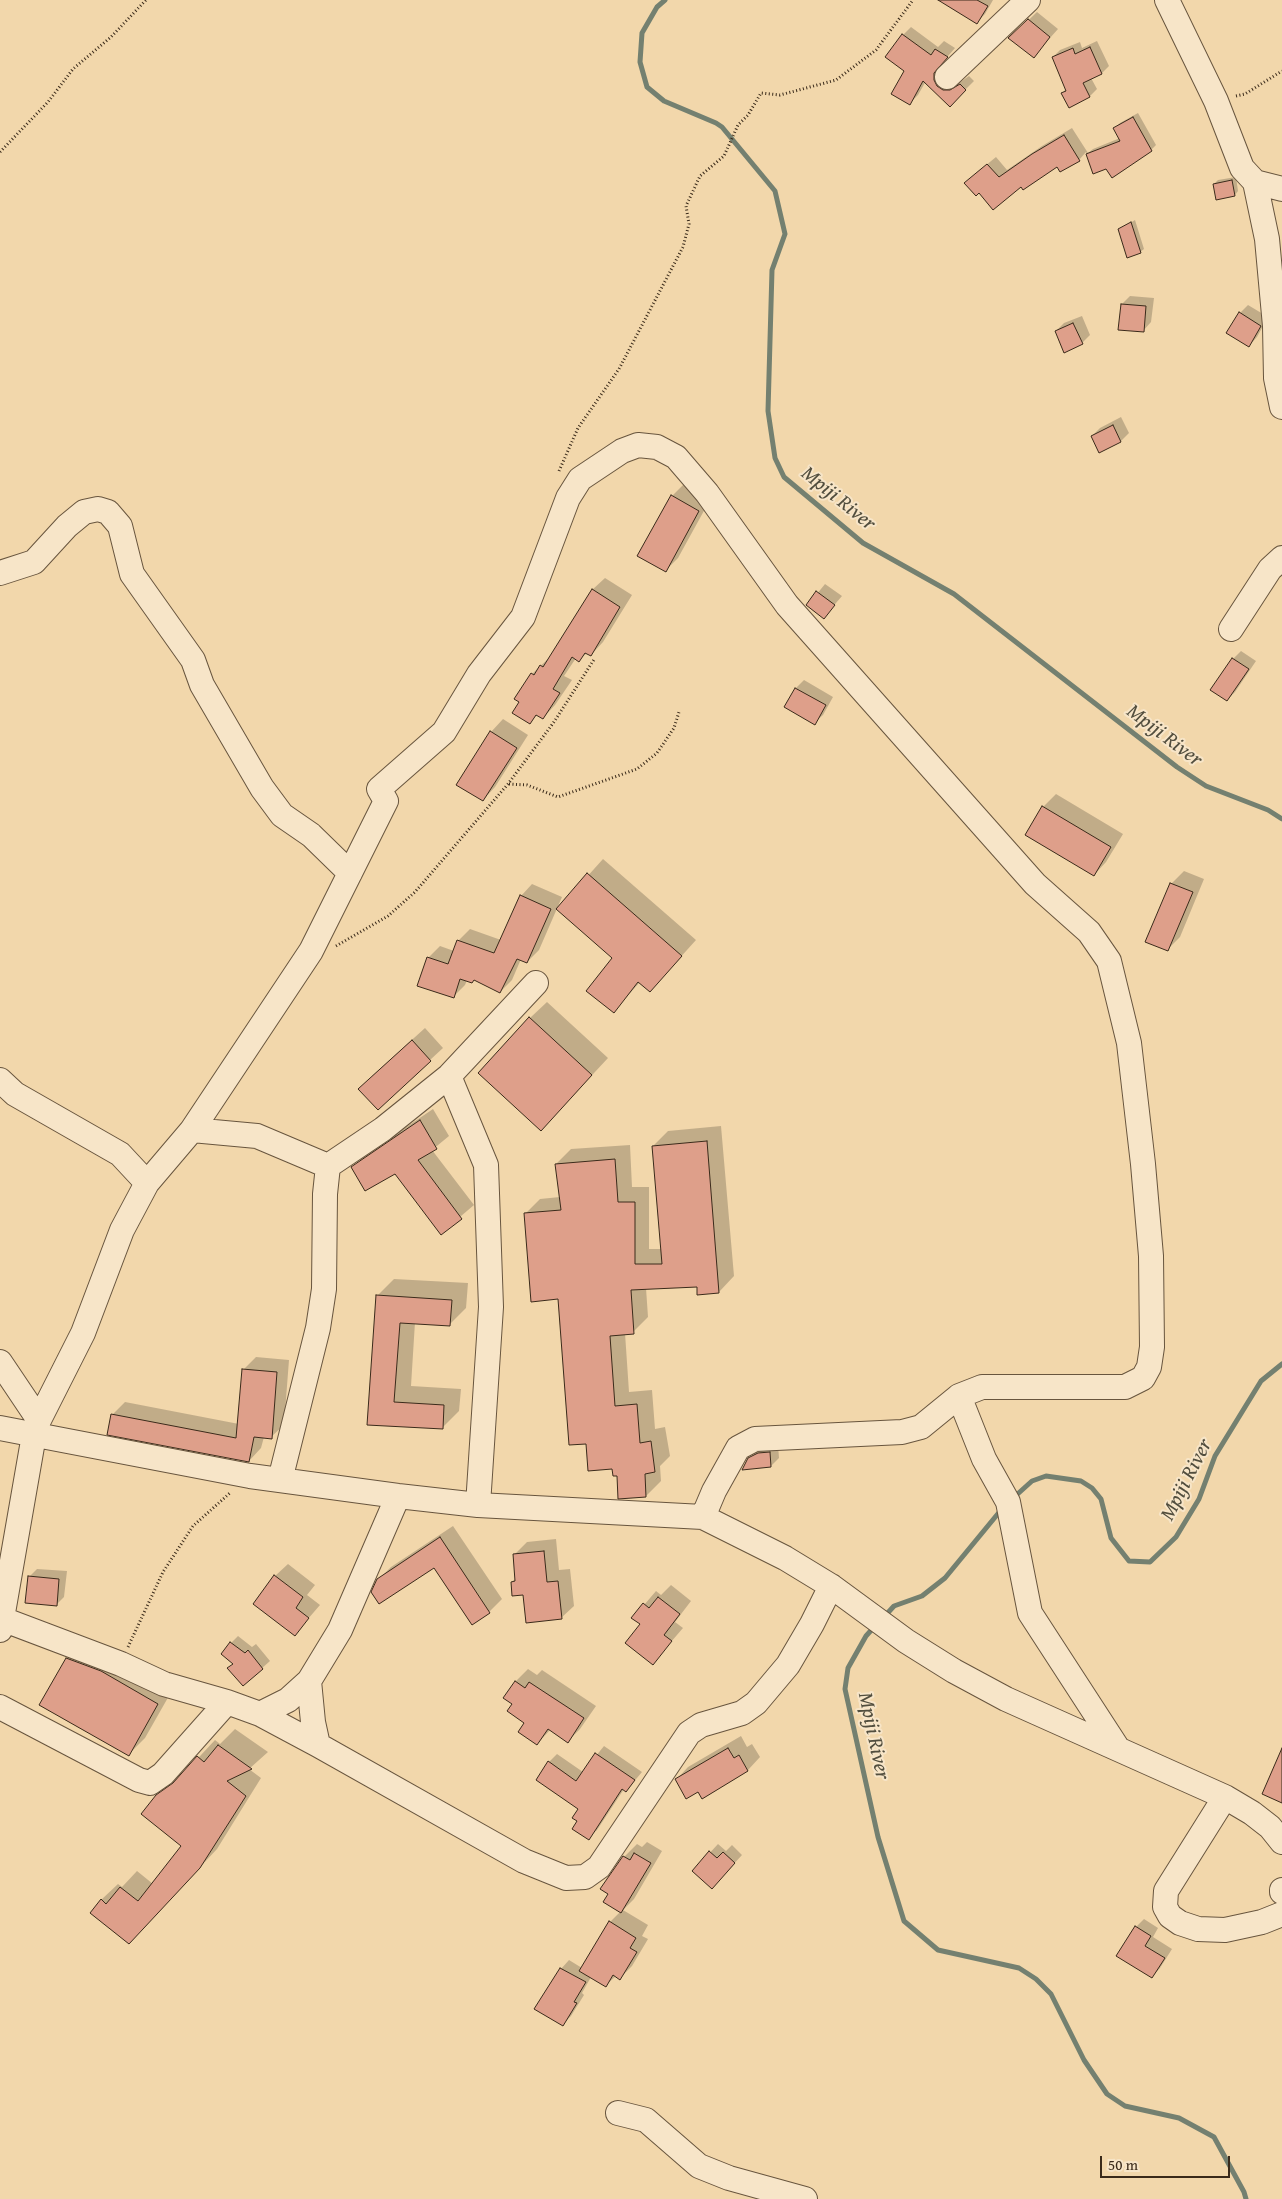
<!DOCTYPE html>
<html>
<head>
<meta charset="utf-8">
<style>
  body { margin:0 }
  #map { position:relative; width:1282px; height:2199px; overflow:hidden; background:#f2d7ab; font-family:"Gentium Book Plus",serif }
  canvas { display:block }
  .scale { position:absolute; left:1100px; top:2156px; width:130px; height:22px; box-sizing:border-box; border:2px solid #3a2a1a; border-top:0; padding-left:6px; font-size:15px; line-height:18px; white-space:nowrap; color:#3a2a1a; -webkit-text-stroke:4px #f7e5c8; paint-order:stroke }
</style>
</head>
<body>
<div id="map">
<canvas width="1282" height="2199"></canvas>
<div class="scale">50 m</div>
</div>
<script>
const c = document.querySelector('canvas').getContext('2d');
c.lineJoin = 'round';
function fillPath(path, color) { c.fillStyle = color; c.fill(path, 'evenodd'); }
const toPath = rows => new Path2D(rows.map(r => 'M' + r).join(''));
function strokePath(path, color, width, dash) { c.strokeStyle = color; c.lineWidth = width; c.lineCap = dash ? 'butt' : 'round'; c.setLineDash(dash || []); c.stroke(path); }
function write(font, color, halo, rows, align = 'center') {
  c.font = font + ' "Gentium Book Plus",serif'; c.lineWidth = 4; c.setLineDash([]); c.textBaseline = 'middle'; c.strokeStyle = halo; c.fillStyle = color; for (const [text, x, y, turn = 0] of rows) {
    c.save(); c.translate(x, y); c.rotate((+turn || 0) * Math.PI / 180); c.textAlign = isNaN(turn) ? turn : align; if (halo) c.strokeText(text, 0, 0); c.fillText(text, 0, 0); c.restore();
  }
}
const shadow = toPath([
  [953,0,993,0,985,14,977,22],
  [1037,12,1058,29,1033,57,1010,38],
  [911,27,938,47,944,41,955,48,942,63,941,71,951,82,959,83,969,76,974,81,950,105,926,81,918,95,910,103,903,35],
  [1097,41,1109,66,1102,73,1091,78,1097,89,1090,96,1062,93,1066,89,1053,57,1060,50,1080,42,1082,48],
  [1138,113,1156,145,1151,150,1094,172,1086,152,1079,160,1057,165,1021,185,974,175,996,157,1007,170,1042,146,1072,128,1088,153,1093,149,1120,138,1115,128,1120,123],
  [1236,177,1238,191,1235,195,1214,184,1218,180],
  [1135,220,1144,249,1140,252,1119,230],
  [1130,296,1154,298,1151,322,1143,331,1122,304],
  [1248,305,1268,317,1257,337,1249,346,1240,313],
  [1082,316,1090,335,1082,343,1056,331,1064,323],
  [1121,417,1129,433,1121,441,1100,451,1092,436,1100,428],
  [684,484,711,498,678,558,666,570,672,496],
  [605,578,632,595,603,642,591,655,587,653,579,660,576,658,564,676,572,680,555,705,543,718,538,714,529,723,521,702,532,674,550,657,592,590],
  [825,584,842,596,824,617,808,605],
  [1241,651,1256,661,1235,692,1227,700,1233,659],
  [804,680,833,697,823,715,814,723,796,688],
  [503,719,528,735,495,787,483,800,491,732],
  [1056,794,1123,834,1106,862,1094,875,1027,835,1043,807],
  [603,859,696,940,650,991,640,982,614,1011,613,958,558,909],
  [1184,871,1204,879,1180,937,1167,950,1147,941,1172,883],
  [532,884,562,897,539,950,527,962,521,959,512,980,500,992,475,979,467,980,465,985,453,997,428,958,440,946,454,951,458,941,470,929,501,940,521,896],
  [547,1002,608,1058,541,1130,530,1018],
  [425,1028,443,1048,378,1108,372,1076],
  [433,1109,449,1136,432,1150,474,1205,441,1233,395,1172,353,1167,365,1155],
  [721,1126,734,1276,719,1292,698,1285,646,1288,648,1317,633,1332,625,1333,629,1392,652,1390,655,1429,665,1427,670,1456,660,1466,661,1481,646,1496,618,1474,587,1442,559,1298,525,1214,540,1199,560,1197,556,1164,571,1149,630,1145,632,1187,649,1187,649,1249,662,1249,653,1146,668,1131],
  [394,1279,468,1283,466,1308,450,1324,415,1322,411,1386,461,1389,459,1411,442,1428,369,1424,377,1296],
  [256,1357,289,1360,284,1425,271,1437,264,1437,261,1448,249,1461,112,1415,125,1402,239,1424,243,1370],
  [778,1445,779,1458,771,1466,749,1459,758,1450],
  [453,1526,502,1599,489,1612,434,1566,378,1580,391,1567],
  [556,1539,559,1570,570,1569,574,1606,561,1618,525,1594,512,1582,516,1578,514,1555,527,1542],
  [288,1564,315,1585,307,1595,320,1605,295,1634,275,1576],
  [37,1569,67,1571,64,1597,56,1605,29,1577],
  [671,1585,691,1601,675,1622,683,1628,652,1664,641,1624,633,1618,656,1591,661,1595],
  [238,1636,252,1647,256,1644,270,1661,243,1685,234,1663,231,1643],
  [84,1642,174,1687,145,1738,128,1755,67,1659],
  [528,1669,537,1675,542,1670,596,1706,580,1729,568,1741,551,1729,537,1744,514,1703,516,1681],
  [235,1729,268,1752,249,1769,261,1778,217,1849,129,1943,101,1900,118,1884,122,1887,137,1871,153,1884,183,1846,157,1796,179,1781,178,1779,166,1786,187,1770,215,1740,220,1744],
  [741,1736,747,1747,752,1744,760,1757,748,1770,702,1797,698,1791,676,1780,688,1767],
  [604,1746,642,1772,626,1791,624,1789,597,1830,588,1838,579,1821,579,1809,549,1762,557,1754,583,1772],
  [647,1842,662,1851,634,1899,623,1910,648,1925,642,1936,648,1939,632,1966,620,1978,616,1976,606,1985,591,1977,582,1993,584,1995,571,2016,563,2024,553,1982,561,1969,569,1960,582,1968,610,1922,621,1911,610,1894,602,1888,624,1857,637,1844,642,1847],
  [718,1844,726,1851,732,1845,742,1855,720,1879,694,1870],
  [1144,1919,1158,1928,1153,1937,1172,1949,1160,1968,1152,1977,1136,1927]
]);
const stream = toPath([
  [665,0,657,7,642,33,640,62,647,87,664,101,716,123,722,127,775,191,785,234,772,270,768,411,775,458,784,477,863,543,954,594,1177,767,1206,786,1268,810,1282,819],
  [1012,1499,1032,1481,1046,1476,1081,1481,1092,1488,1101,1499,1111,1538,1129,1561,1150,1562,1176,1537,1199,1499,1215,1456,1261,1381,1282,1364],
  [884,1617,894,1606,922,1596,945,1578,1001,1510],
  [875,1626,866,1636,848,1668,845,1689,878,1837,904,1921,938,1950,1019,1968,1036,1979,1051,1994,1084,2060,1107,2094,1125,2106,1179,2118,1214,2137,1244,2192,1246,2199]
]);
const building = toPath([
  [938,0,977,0,988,6,977,24,938,0],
  [1028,19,1050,37,1034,58,1008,38,1028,19],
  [902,34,931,55,935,49,948,57,934,73,934,80,937,86,943,90,950,90,960,84,966,90,950,107,923,81,910,105,891,94,904,71,885,57,902,34],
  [1090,47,1102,74,1083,83,1090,97,1069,108,1061,93,1066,91,1052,57,1073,48,1075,54,1090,47],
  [1133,117,1152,151,1112,178,1106,169,1093,174,1086,154,1120,141,1113,128,1133,117],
  [1064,135,1080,161,1060,172,1057,167,1023,190,1021,187,993,210,979,193,976,196,964,183,987,164,999,177,1032,154,1064,135],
  [1232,180,1235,196,1216,200,1213,184,1232,180],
  [1131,222,1141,253,1127,258,1118,229,1131,222],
  [1121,304,1146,306,1144,332,1118,330,1121,304],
  [1239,312,1261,326,1249,347,1226,333,1239,312],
  [1073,323,1083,344,1064,353,1055,331,1073,323],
  [1113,425,1121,442,1099,453,1091,436,1113,425],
  [671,495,699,511,666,572,637,556,671,495],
  [592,589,620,607,591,656,585,653,579,662,572,657,553,689,560,693,543,719,536,715,530,724,512,713,519,702,514,699,531,673,534,675,540,665,543,667,592,589],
  [816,591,835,605,824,619,806,605,816,591],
  [1232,658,1249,669,1227,701,1210,690,1232,658],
  [795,688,826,705,815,725,784,707,795,688],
  [490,731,517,748,483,801,456,785,490,731],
  [1042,806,1111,847,1094,876,1025,835,1042,806],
  [587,873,682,956,650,992,638,982,614,1013,586,991,612,958,556,909,587,873],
  [1170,883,1193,892,1168,951,1145,942,1170,883],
  [520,895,551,909,527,963,517,959,500,993,474,980,472,983,460,979,454,998,417,986,427,957,448,964,457,940,494,953,520,895],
  [529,1017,592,1075,541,1131,478,1073,529,1017],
  [412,1040,431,1061,378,1110,358,1089,412,1040],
  [420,1120,437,1149,418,1160,462,1219,441,1235,395,1174,365,1191,351,1167,420,1120],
  [707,1141,719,1293,697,1295,697,1287,631,1290,634,1334,610,1336,615,1406,637,1404,640,1443,651,1441,655,1472,645,1474,646,1497,618,1499,617,1476,613,1476,612,1469,588,1471,586,1444,569,1445,558,1299,531,1302,524,1213,561,1210,555,1164,615,1159,618,1202,635,1202,635,1264,662,1264,652,1146,707,1141],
  [376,1295,452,1300,450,1326,400,1323,394,1402,444,1405,443,1429,367,1425,376,1295],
  [242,1369,277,1372,272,1439,254,1437,249,1462,107,1435,111,1414,236,1438,242,1369],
  [770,1452,771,1467,742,1470,748,1458,758,1453,770,1452],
  [440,1537,490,1613,472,1625,434,1568,379,1604,371,1592,377,1579,440,1537],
  [544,1551,547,1582,558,1581,562,1619,526,1623,523,1595,512,1596,511,1582,515,1581,513,1554,544,1551],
  [274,1575,303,1597,296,1608,309,1618,295,1636,253,1604,274,1575],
  [28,1576,59,1579,57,1606,25,1603,28,1576],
  [658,1597,680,1614,664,1635,672,1641,653,1665,625,1643,640,1624,631,1618,643,1603,649,1608,658,1597],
  [230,1642,245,1653,248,1650,263,1669,243,1686,227,1668,233,1664,221,1654,230,1642],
  [66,1658,101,1671,158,1704,129,1756,39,1705,66,1658],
  [515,1681,525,1688,529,1682,584,1718,568,1743,548,1729,537,1745,518,1732,524,1723,507,1711,512,1704,503,1698,515,1681],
  [218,1745,252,1769,227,1781,246,1796,200,1868,129,1944,90,1913,101,1899,106,1904,120,1887,138,1901,181,1846,141,1814,156,1795,173,1783,197,1756,204,1762,218,1745],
  [728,1748,734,1758,739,1755,748,1771,702,1799,698,1792,686,1799,675,1779,728,1748],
  [1282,1748,1282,1803,1262,1794,1282,1748],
  [595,1753,635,1780,626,1792,622,1789,589,1840,572,1829,577,1821,572,1818,578,1809,536,1780,548,1761,576,1781,595,1753],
  [709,1851,717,1858,723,1852,735,1863,712,1889,692,1871,709,1851],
  [634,1853,651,1863,621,1913,603,1902,608,1894,600,1889,623,1856,630,1860,634,1853],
  [609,1921,636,1938,630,1948,637,1952,620,1980,613,1975,606,1987,579,1971,609,1921],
  [1135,1926,1151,1936,1145,1946,1165,1958,1152,1978,1116,1956,1135,1926],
  [560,1968,586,1982,574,2002,577,2003,563,2026,534,2009,560,1968]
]);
const path = toPath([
  [1236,96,1245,94,1282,71],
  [0,152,48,102,73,69,111,37,146,0],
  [559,471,578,428,619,369,683,247,689,224,686,206,700,176,724,156,738,125,748,115,761,93,780,95,836,80,876,50,913,0],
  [509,784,527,785,558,797,637,769,657,753,674,728,679,712],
  [336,946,388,916,415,892,508,784,554,722,595,658],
  [128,1647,163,1572,193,1526,231,1492]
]);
const minor = toPath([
  [1167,0,1216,101,1242,168,1255,182,1282,189],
  [947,77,1028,0],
  [1255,182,1267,239,1275,326,1276,378,1282,407],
  [0,573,34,562,67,526,84,512,98,509,108,512,120,526,132,574,193,660,202,685,262,788,282,815,311,835,350,873],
  [1231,629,1270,569,1282,558],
  [449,1076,486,1165,491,1307,478,1505],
  [0,1080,15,1094,120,1154,147,1183],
  [192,1130,257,1136,328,1166,383,1129,449,1076,536,983],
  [0,1362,39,1420],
  [959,1396,984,1459,1008,1502,1030,1613,1117,1747],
  [0,1428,250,1476,398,1496,478,1505,703,1517,785,1558,831,1586,906,1641,954,1671,1006,1699,1225,1797,1252,1813,1270,1827,1282,1842],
  [280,1480,318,1328,324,1289,325,1194,328,1166],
  [2,1619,121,1664,164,1684,227,1702,260,1714,318,1745,524,1861,566,1878,585,1877,599,1867,689,1733,701,1725,742,1713,756,1703,788,1665,812,1624,831,1586],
  [0,1630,34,1435,39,1420,83,1333,122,1230,147,1183,192,1130,311,951,386,801,379,789,444,732,479,674,523,617,568,498,580,479,622,451,638,445,657,447,676,457,707,493,787,605,1035,884,1089,932,1109,961,1129,1043,1143,1164,1151,1256,1152,1347,1149,1367,1143,1378,1125,1387,982,1387,959,1396,921,1427,902,1432,755,1439,738,1448,714,1491,703,1517],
  [309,1681,313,1722,318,1745],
  [0,1707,139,1780,150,1783,163,1774,227,1702],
  [260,1714,288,1700,309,1681,340,1630,398,1496],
  [1225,1797,1166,1891,1165,1907,1170,1916,1180,1923,1198,1929,1225,1930,1262,1922,1282,1914],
  [1282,1890,1282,1892],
  [618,2113,646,2120,699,2166,729,2178,805,2199]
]);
const waterNames = [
  ["Mpiji River",838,499,39],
  ["Mpiji River",1164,736,37],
  ["Mpiji River",1187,1480,-63],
  ["Mpiji River",873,1736,78]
];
fillPath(shadow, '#0003');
strokePath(stream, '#748070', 5);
fillPath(building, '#de9f8a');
strokePath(building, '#3a2a1a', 1);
strokePath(minor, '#68553e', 26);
strokePath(path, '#3a2a1a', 3, [1, 2.5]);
strokePath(minor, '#f7e5c8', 24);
write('italic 21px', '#524e3e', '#f7e5c8', waterNames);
</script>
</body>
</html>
